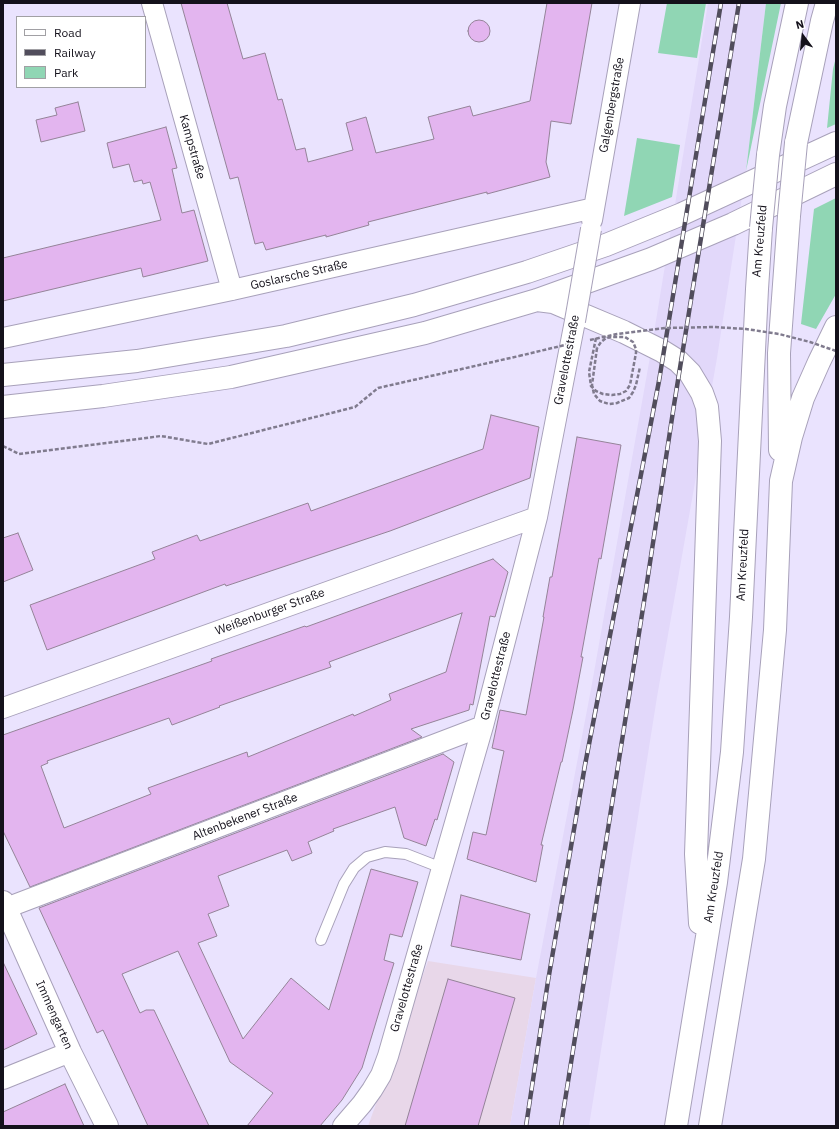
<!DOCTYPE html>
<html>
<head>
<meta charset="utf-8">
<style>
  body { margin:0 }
  #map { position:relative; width:839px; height:1129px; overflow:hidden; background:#eae3fe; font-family:"IBM Plex Sans",sans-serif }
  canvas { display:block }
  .frame { position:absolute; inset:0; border:4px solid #14111b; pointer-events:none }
  .legend { position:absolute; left:16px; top:16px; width:130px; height:72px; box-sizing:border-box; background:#fff; border:1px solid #a1a0a4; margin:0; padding:5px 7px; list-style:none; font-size:12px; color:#14111b }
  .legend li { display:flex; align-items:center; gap:8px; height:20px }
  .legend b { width:20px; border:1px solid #a1a0a4 }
  .north { position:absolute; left:783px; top:16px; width:40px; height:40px; -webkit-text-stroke:3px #fff; paint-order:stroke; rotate:345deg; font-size:11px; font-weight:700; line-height:16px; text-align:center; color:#14111b }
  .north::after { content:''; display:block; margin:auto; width:14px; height:18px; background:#14111b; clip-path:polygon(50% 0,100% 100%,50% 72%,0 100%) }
</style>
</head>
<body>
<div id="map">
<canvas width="839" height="1129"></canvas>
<div class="frame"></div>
<ul class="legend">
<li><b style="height:5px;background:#fff"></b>Road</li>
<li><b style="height:5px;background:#514d5c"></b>Railway</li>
<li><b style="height:11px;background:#90d6b4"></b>Park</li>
</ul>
<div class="north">N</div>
</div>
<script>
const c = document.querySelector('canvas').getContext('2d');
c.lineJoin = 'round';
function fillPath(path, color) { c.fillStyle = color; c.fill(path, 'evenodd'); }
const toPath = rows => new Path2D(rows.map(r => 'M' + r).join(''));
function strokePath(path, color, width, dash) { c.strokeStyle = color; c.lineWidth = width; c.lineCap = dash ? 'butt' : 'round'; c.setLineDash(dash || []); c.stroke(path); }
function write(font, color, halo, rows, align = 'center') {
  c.font = font + ' "IBM Plex Sans",sans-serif'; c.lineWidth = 3; c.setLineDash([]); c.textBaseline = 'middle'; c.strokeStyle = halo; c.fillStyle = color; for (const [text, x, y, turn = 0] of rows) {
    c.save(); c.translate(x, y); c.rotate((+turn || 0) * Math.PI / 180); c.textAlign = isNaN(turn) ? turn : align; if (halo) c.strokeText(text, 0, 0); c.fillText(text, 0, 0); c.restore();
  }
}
const commercial = toPath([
  [428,961,536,978,510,1126,368,1126]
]);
const built = toPath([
  [708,3,766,3,746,171,717,358,657,697,589,1126,510,1126,536,978,591,689,650,357]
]);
const green = toPath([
  [667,3,706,3,697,58,658,53],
  [766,3,781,3,746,171],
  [836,57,836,124,827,128,833,69],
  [637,138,680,145,672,197,624,216],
  [836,198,836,294,816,329,801,324,814,209]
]);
const building = toPath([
  [181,3,227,3,243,59,265,53,278,100,282,99,296,150,305,148,308,162,353,150,346,123,366,117,376,153,434,139,428,117,470,106,473,116,530,101,547,3,592,3,571,124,551,121,546,162,550,177,487,194,487,192,368,222,369,225,326,237,326,235,266,250,263,242,255,244,238,177,230,179,181,3],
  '468 31a11 11 0 1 1 22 0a11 11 0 1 1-22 0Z',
  [78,102,85,131,41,142,36,120,57,115,55,108,78,102],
  [166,127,177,168,172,169,182,213,194,210,208,261,143,277,141,268,3,301,3,258,161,220,150,182,143,184,142,180,134,182,129,164,113,168,107,143,166,127],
  [491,415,539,427,530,478,390,531,226,586,225,584,47,650,30,605,155,559,152,552,197,535,200,541,308,503,311,511,483,449,491,415],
  [577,437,621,445,601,559,599,558,581,657,583,657,573,710,562,762,561,762,541,845,543,845,536,882,467,859,473,832,486,835,504,751,492,748,500,710,526,715,544,617,543,617,550,577,552,577,577,437],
  [18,533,33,570,3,582,3,538,18,533],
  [493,559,508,572,495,617,490,616,473,705,470,704,469,710,411,729,422,737,30,887,3,831,3,735,212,661,211,659,305,626,306,627,493,559],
  [462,613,446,672,389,694,391,700,354,716,353,714,248,757,247,752,148,788,151,794,64,828,41,766,48,763,47,761,169,718,172,725,220,707,219,706,331,667,329,662,462,613],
  [443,754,454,762,437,820,435,819,426,846,404,838,395,807,333,829,334,831,308,842,312,853,292,861,287,850,218,876,229,906,208,914,217,936,198,943,243,1039,291,978,329,1010,371,869,418,882,402,937,390,934,384,960,394,963,362,1068,342,1100,320,1126,247,1126,273,1093,230,1062,178,951,122,974,140,1013,146,1010,154,1010,209,1126,148,1126,103,1030,97,1033,39,908,443,754],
  [461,895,530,914,521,960,451,946,461,895],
  [3,962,37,1034,3,1050,3,962],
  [448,979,515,998,478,1126,405,1126,448,979],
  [65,1084,84,1126,3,1126,3,1112,65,1084]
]);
const path = toPath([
  [597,348,592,385,594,394,600,401,609,404,617,403,629,398,633,392,636,385,640,367],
  [3,446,19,454,161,436,208,444,355,407,378,388,519,356]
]);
const service = toPath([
  [321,940,344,884,354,868,367,857,385,852,406,854,442,868]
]);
const minor = toPath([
  [152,3,232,290],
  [592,220,630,3],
  [3,338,232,290,594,208],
  [3,708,537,517],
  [6,908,483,726],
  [3,1079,70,1052],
  [343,1126,362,1104,372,1090,381,1075,388,1056,442,868,483,726,537,517,575,321]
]);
const tertiary = toPath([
  [3,902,70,1052,107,1126]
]);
const secondary = toPath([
  [796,143,822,21,827,3],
  [768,155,775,106,797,3],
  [537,300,553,302,560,305,624,332,662,351,678,361,690,373,702,393,707,407,710,441,696,854,700,923],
  [3,375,137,361,286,336,414,305,527,272,606,245,682,214,836,143],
  [3,407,103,396,231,377,425,333,537,300,651,259,733,224,836,174],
  [780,450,779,353,789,216],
  [676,1126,716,882,732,752,741,617,757,289,761,228],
  [710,1126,754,859,775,630,781,481,791,437,803,398,819,362,836,327]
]);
const rail = toPath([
  [526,1126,548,981,585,765,659,381,721,3],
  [561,1126,646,589,674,405,739,3]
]);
const pathBridge = toPath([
  [596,338,589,372,591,386,596,391,603,394,612,395,620,394,626,391,630,385,636,353,636,349,633,342,625,337,612,337,606,338,601,342,597,348],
  [590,340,617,334,665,328,714,327,746,329,779,334,810,342,836,351],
  [519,356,569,344]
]);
const minorBridge = toPath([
  [575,321,591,229]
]);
const secondaryBridge = toPath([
  [789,216,796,143],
  [761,228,768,155]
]);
const streetNames = [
  ["Galgenbergstraße",612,105,-80],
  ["Kampstraße",192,147,74],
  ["Am Kreuzfeld",760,241,-85],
  ["Goslarsche Straße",299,275,-13],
  ["Gravelottestraße",567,360,-79],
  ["Am Kreuzfeld",743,565,-87],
  ["Weißenburger Straße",270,612,-20],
  ["Gravelottestraße",496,676,-76],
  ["Altenbekener Straße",245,817,-21],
  ["Am Kreuzfeld",714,887,-81],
  ["Gravelottestraße",407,988,-74],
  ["Immengarten",54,1015,66]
];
fillPath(commercial, '#e8d7e9');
fillPath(built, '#e2d8fa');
fillPath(green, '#90d6b4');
fillPath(building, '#e3b5ef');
strokePath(building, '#948398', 1);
strokePath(service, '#a8a1ba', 12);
strokePath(minor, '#a8a1ba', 22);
strokePath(tertiary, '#a8a1ba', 24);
strokePath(secondary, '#a8a1ba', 24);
strokePath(path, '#807b8e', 2.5, [4, 2]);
strokePath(service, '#fff', 10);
strokePath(minor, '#fff', 20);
strokePath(tertiary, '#fff', 22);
strokePath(secondary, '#fff', 22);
strokePath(rail, '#514d5c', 4.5);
strokePath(rail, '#fff', 3, [9]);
strokePath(minorBridge, '#a8a1ba', 22, []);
strokePath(secondaryBridge, '#a8a1ba', 24, []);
strokePath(pathBridge, '#807b8e', 2.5, [4, 2]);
strokePath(minorBridge, '#fff', 20);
strokePath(secondaryBridge, '#fff', 22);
write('12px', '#14111b', '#fff', streetNames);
</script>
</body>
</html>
